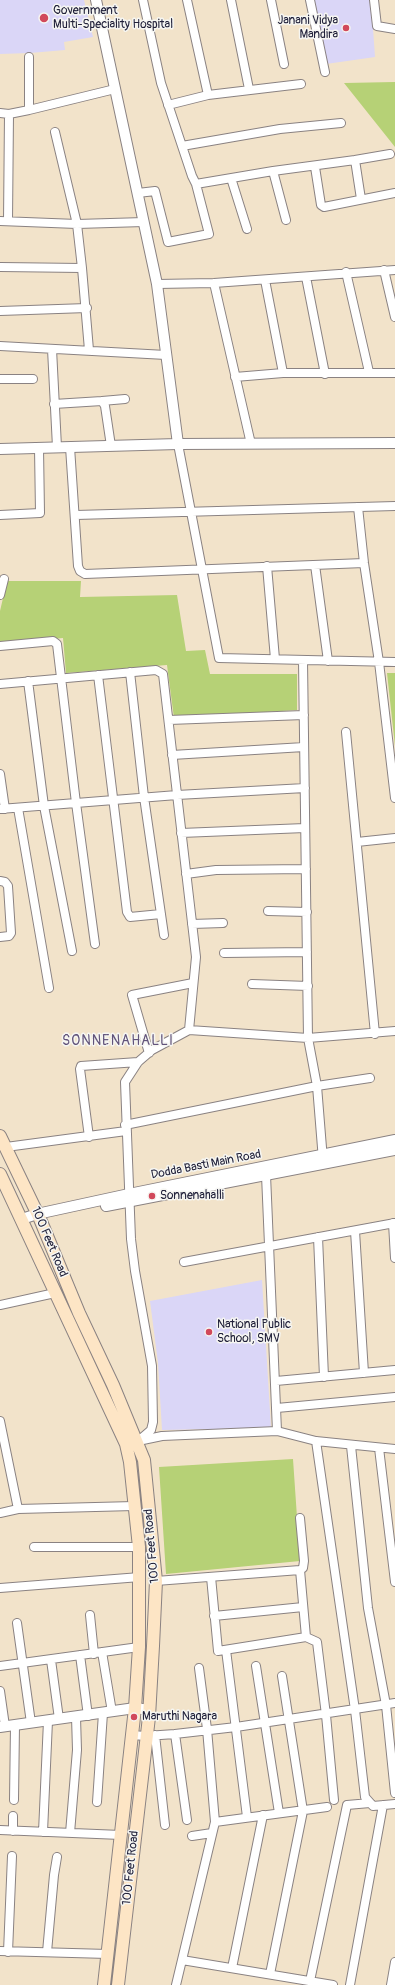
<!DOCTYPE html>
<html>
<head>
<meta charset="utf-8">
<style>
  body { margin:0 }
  canvas { display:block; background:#f2e3ca }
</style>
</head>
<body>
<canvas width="395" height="1985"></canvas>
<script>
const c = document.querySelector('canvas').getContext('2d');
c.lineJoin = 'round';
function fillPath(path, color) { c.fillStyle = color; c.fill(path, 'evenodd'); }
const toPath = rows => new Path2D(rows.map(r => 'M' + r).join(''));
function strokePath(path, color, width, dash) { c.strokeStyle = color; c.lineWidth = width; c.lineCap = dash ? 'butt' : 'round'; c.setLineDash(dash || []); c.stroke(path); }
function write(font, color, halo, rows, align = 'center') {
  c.font = font + ' Pangolin,sans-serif'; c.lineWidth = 3; c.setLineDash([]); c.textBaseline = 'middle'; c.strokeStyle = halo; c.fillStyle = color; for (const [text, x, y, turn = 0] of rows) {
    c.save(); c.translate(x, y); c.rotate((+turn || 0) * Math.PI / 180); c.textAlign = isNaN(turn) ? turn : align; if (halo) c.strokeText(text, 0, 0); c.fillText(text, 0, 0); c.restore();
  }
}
const built = toPath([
  [0,0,84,0,93,37,64,42,65,50,30,53,0,54],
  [314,0,371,0,375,57,326,64],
  [262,1280,271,1428,162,1430,158,1363,150,1301]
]);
const green = toPath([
  [395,82,395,147,344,83],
  [7,581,81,581,80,597,177,595,186,651,205,650,210,674,297,674,297,710,174,718,167,665,66,673,63,638,0,644,0,611],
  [387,673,395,673,395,746],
  [293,1459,300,1561,166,1574,159,1467]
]);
const minor = toPath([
  [187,0,208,95],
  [231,0,249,89],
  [271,0,284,64],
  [310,0,325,72],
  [374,0,377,26,395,29],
  [168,105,208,95,301,84],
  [29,110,29,57],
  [0,113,9,114,29,110,115,89],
  [182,146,280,129,341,123],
  [355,160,390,154],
  [315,167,321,205,324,207,395,193],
  [273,171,286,220],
  [231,178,247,229],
  [196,184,273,171,355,160,361,199],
  [138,193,155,191,168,242,209,234,196,184,192,176,161,83,143,0],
  [0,221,77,224,55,132],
  [8,221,9,114],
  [0,267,82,268,77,224,144,222],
  [82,268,89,350],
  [384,270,395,317],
  [346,272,369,372],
  [306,277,325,374],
  [265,280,283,373],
  [214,283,251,444],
  [157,284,214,283,395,270],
  [0,311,87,308],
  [0,346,166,355],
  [52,349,57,447],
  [235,377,283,373,395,373],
  [0,379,33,379],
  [102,401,125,399],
  [54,404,102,401,105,406,111,446],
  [178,444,219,658,395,662],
  [70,447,78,566,80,571,85,574,364,563],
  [358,507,364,563,379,662,395,798],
  [0,515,40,513,39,448],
  [76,515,395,506],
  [315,565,328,661],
  [267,566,275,659],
  [0,595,4,579],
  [0,646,53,641,57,644,76,803,95,944],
  [130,672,144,797,164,935],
  [98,675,127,912,130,917,161,914],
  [28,681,44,806,72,951],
  [0,684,156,670,163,674,196,957,189,1030],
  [169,720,304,715],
  [346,732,375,1034],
  [172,755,304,747],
  [0,774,5,809],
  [18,808,49,988],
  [0,809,177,795,305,788],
  [181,833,305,828],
  [357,842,395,838],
  [186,874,216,870,306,869],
  [0,881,5,882,8,886,11,933,9,936,0,937],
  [268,911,307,912],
  [192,924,223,923],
  [224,953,307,952],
  [252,984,308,986],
  [149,1053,132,995,193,983],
  [125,1125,317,1086,370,1078],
  [89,1137,80,1069,81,1066,138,1062],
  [6,1147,126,1131],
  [323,1160,317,1086,308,1038,395,1031],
  [266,1175,277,1431],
  [393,1223,395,1258],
  [355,1231,364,1373],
  [318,1237,324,1377],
  [184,1262,395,1223],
  [0,1305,55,1293],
  [276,1381,395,1370],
  [277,1408,395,1397],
  [0,1421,18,1509],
  [138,1441,162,1436,277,1431,316,1441,395,1449],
  [316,1441,355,1710,365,1797,373,1806,395,1804],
  [137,1442,151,1430,153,1422,152,1366,135,1271,131,1239,125,1082,138,1062,152,1050,189,1030,308,1038,303,660],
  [351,1446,368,1608,386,1705,395,1793],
  [379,1448,395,1582],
  [0,1513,18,1509,134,1506],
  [34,1547,139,1547],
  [300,1570,303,1568,304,1561,300,1518],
  [211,1577,218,1651,306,1637],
  [156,1581,300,1570,306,1637,317,1642,326,1715,334,1800],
  [0,1588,140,1577],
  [90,1615,94,1654],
  [214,1616,303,1607],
  [17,1623,31,1723],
  [226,1650,247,1817],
  [102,1652,112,1712],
  [80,1655,88,1716],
  [51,1660,59,1719],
  [0,1666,139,1647],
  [256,1666,279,1813],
  [0,1691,5,1726],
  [175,1734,187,1820],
  [131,1735,146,1736,175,1734,236,1727,395,1703],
  [155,1735,165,1825],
  [14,1800,15,1725],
  [97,1802,103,1713],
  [215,1822,327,1807],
  [0,1830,121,1835],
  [13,1831,13,1816],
  [43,1832,48,1721],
  [70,1833,77,1750,76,1717],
  [192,1836,212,1833],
  [0,1951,108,1954],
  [8,1952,12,1856],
  [47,1952,54,1875,57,1857],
  [182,1960,333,1985],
  [232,1968,263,1815],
  [270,1974,303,1811,282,1676],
  [310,1981,347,1805,370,1803],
  [176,1985,215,1822,207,1729,199,1668],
  [350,1985,383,1805],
  [391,1985,395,1962]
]);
const tertiary = toPath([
  [96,0,157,284,178,444,395,443],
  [0,449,178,444],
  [106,1206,395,1150],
  [22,1219,37,1214,129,1194,395,1140],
  [0,1727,135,1708,150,1710]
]);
const secondary = toPath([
  [0,1136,40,1219,79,1313,113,1385,144,1460,156,1581,153,1646,149,1717,118,1985],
  [0,1174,126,1444,130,1462,139,1547,139,1647,135,1708,104,1985]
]);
const markers = [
  [44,18,5,"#d1495b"],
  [346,28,4,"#d1495b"],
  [152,1196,4,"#d1495b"],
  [209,1332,4,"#d1495b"],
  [134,1717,4,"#d1495b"]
];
const poiNames = [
  ["Government",53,11],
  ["Multi-Speciality Hospital",53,25],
  ["Janani Vidya",338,21,"right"],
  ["Mandira",338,35,"right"],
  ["Sonnenahalli",160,1196],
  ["National Public",217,1325],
  ["School, SMV",217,1339],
  ["Maruthi Nagara",142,1717]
];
const streetNames = [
  ["Dodda Basti Main Road",206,1165,-11],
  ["100 Feet Road",49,1242,67],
  ["100 Feet Road",152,1546,-95],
  ["100 Feet Road",131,1868,-84]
];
const quarterNames = [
  ["SONNENAHALLI",118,1041]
];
fillPath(built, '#dad6f7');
fillPath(green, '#b6d176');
strokePath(minor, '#8a8282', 10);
strokePath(tertiary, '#8a8282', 12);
strokePath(secondary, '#8a8282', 14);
strokePath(minor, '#fff', 8);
strokePath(tertiary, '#fff', 10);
strokePath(secondary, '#fde5c5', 12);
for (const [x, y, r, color] of markers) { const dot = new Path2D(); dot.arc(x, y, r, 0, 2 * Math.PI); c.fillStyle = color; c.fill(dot); strokePath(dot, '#f6f6f2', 1.5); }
write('12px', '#22223b', '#f6f6f2', poiNames, 'left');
write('12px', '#22223b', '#f6f6f2', streetNames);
c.letterSpacing = '1px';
write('14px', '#61537a', '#f6f6f2', quarterNames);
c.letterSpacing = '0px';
</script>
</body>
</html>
